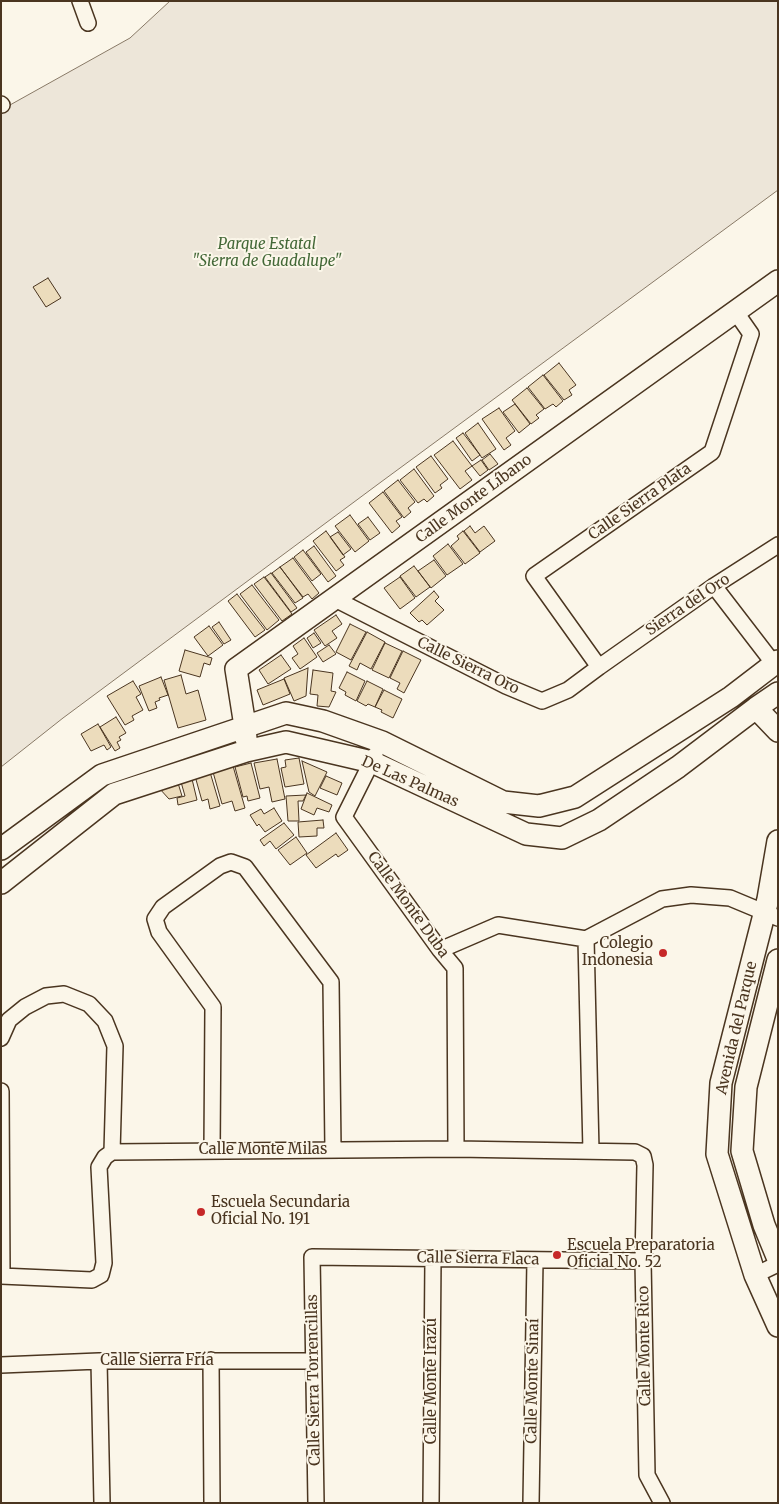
<!DOCTYPE html>
<html>
<head>
<meta charset="utf-8">
<style>
  body { margin:0 }
  #map { position:relative; width:779px; height:1504px; overflow:hidden; background:#fbf6e9; font-family:Merriweather,serif }
  canvas { display:block }
  .frame { position:absolute; inset:0; border:2px solid #4a3520; pointer-events:none }
</style>
</head>
<body>
<div id="map">
<canvas width="779" height="1504"></canvas>
<div class="frame"></div>
</div>
<script>
const c = document.querySelector('canvas').getContext('2d');
c.lineJoin = 'round';
function fillPath(path, color) { c.fillStyle = color; c.fill(path, 'evenodd'); }
const toPath = rows => new Path2D(rows.map(r => 'M' + r).join(''));
function strokePath(path, color, width, dash) { c.strokeStyle = color; c.lineWidth = width; c.lineCap = dash ? 'butt' : 'round'; c.setLineDash(dash || []); c.stroke(path); }
function write(font, color, halo, rows, align = 'center') {
  c.font = font + ' Merriweather,serif'; c.lineWidth = 4; c.setLineDash([]); c.textBaseline = 'middle'; c.strokeStyle = halo; c.fillStyle = color; for (const [text, x, y, turn = 0] of rows) {
    c.save(); c.translate(x, y); c.rotate((+turn || 0) * Math.PI / 180); c.textAlign = isNaN(turn) ? turn : align; if (halo) c.strokeText(text, 0, 0); c.fillText(text, 0, 0); c.restore();
  }
}
const green = toPath([
  [170,1,778,1,778,190,381,482,63,718,1,767,1,110,130,38,170,1]
]);
const building = toPath([
  [48,278,61,298,46,307,33,287,48,278],
  [559,363,576,385,569,390,572,395,564,400,544,375,559,363],
  [543,375,563,401,556,407,553,404,545,409,528,387,543,375],
  [527,388,544,409,536,415,539,418,531,424,512,400,527,388],
  [515,404,530,424,519,433,503,412,515,404],
  [499,408,515,431,506,438,511,445,504,450,482,419,499,408],
  [478,423,496,449,482,458,465,433,478,423],
  [463,433,480,455,472,461,456,438,463,433],
  [453,441,472,466,465,471,472,480,460,489,434,455,453,441],
  [490,454,498,464,489,470,482,460,490,454],
  [431,456,448,479,440,485,442,488,435,493,416,467,431,456],
  [481,460,488,470,480,476,472,466,481,460],
  [414,469,434,496,427,502,424,499,418,503,400,480,414,469],
  [398,480,415,502,408,508,411,512,404,518,384,491,398,480],
  [383,492,402,517,396,521,400,526,392,533,369,503,383,492],
  [350,515,369,541,355,552,335,526,350,515],
  [368,517,380,533,370,540,358,524,368,517],
  [470,526,475,533,484,526,495,541,480,552,464,531,470,526],
  [326,531,345,557,340,560,344,565,336,571,313,541,326,531],
  [463,531,480,553,465,564,451,546,459,539,457,536,463,531],
  [338,532,351,549,343,555,330,537,338,532],
  [448,544,463,564,447,575,433,556,448,544],
  [314,546,336,576,328,582,306,552,314,546],
  [303,550,321,574,312,581,294,557,303,550],
  [293,558,319,593,312,599,308,594,303,597,280,567,293,558],
  [434,560,446,576,431,588,418,571,434,560],
  [414,566,430,587,416,597,400,576,414,566],
  [280,567,303,598,295,603,272,573,280,567],
  [271,573,297,608,291,612,265,577,271,573],
  [264,577,292,614,282,621,254,584,264,577],
  [400,577,415,598,400,609,384,588,400,577],
  [252,585,279,620,267,630,240,594,252,585],
  [434,591,439,597,435,601,444,610,427,625,422,620,419,622,410,613,434,591],
  [237,594,265,630,255,637,228,601,237,594],
  [336,615,342,624,332,631,337,638,325,646,314,630,336,615],
  [219,622,231,640,224,644,212,627,219,622],
  [350,624,366,632,351,660,336,652,350,624],
  [209,626,223,645,208,656,194,637,209,626],
  [367,632,385,642,371,669,360,663,357,670,349,666,367,632],
  [314,633,321,643,313,648,307,638,314,633],
  [304,638,317,657,300,669,292,658,298,654,293,646,304,638],
  [385,643,402,651,389,678,372,670,385,643],
  [329,645,336,654,323,662,317,653,329,645],
  [185,650,212,658,210,665,204,663,200,677,179,671,185,650],
  [403,651,421,660,404,693,397,689,400,683,390,678,403,651],
  [281,655,291,669,268,684,259,670,281,655],
  [308,668,306,696,294,701,284,678,308,668],
  [313,670,333,673,331,691,336,692,329,707,317,706,318,695,310,694,313,670],
  [347,672,365,681,356,701,345,695,346,692,339,688,347,672],
  [181,675,186,694,198,690,206,720,178,728,164,680,181,675],
  [161,677,168,695,159,698,160,700,155,702,157,708,149,711,139,686,161,677],
  [284,679,290,694,263,705,257,690,284,679],
  [133,681,141,694,136,697,143,710,132,716,134,720,125,725,107,696,133,681],
  [367,681,383,689,375,707,368,704,366,706,357,701,367,681],
  [384,690,402,699,393,718,381,712,382,710,375,707,384,690],
  [116,717,126,733,119,737,121,740,117,742,120,748,115,751,100,727,116,717],
  [98,724,111,747,107,750,104,745,91,751,81,734,98,724],
  [299,758,304,784,285,787,281,768,286,767,285,760,299,758],
  [277,759,285,799,272,802,269,787,260,789,254,763,277,759],
  [302,761,327,772,315,796,309,792,302,761],
  [251,763,260,798,248,801,247,796,243,797,235,767,251,763],
  [233,766,245,808,235,811,232,801,222,804,213,772,233,766],
  [210,772,220,806,210,809,208,799,202,801,195,776,210,772],
  [326,776,342,783,337,795,320,788,326,776],
  [192,779,197,800,178,805,177,798,185,796,181,782,192,779],
  [178,783,182,796,169,799,159,788,178,783],
  [307,793,332,805,329,812,317,808,314,815,301,809,307,793],
  [306,795,303,801,298,801,299,821,288,821,286,796,306,795],
  [274,808,282,821,265,832,259,824,257,826,250,815,261,809,264,814,274,808],
  [323,820,324,828,317,828,317,836,299,837,298,822,323,820],
  [284,823,294,835,276,849,270,841,264,846,260,840,284,823],
  [336,833,348,850,338,857,336,854,316,868,306,855,336,833],
  [296,837,307,853,290,865,278,850,296,837]
]);
const street = toPath([
  [80,1,88,23],
  [1,104,2,105],
  [714,586,774,664],
  [335,599,506,686,542,701,568,690,599,667,714,586,778,545],
  [599,667,534,576,712,452,751,334,735,311],
  [375,755,344,817,440,950,455,968,456,1149],
  [586,939,591,1151],
  [440,950,498,925,586,939,662,899,691,895,730,898,778,918],
  [1,1038,9,1020,25,1007,46,996,64,994,89,1004,105,1021,115,1046,112,1152],
  [1,1091,2,1276],
  [212,1150,213,1007,159,932,155,919,163,907,220,866,231,862,245,867,331,982,333,1150],
  [755,1275,778,1264],
  [1,1276,92,1280,101,1275,104,1263,99,1167,105,1157,112,1152,456,1149,635,1152,643,1156,645,1165,643,1261,647,1475,662,1503],
  [211,1360,212,1503],
  [99,1361,102,1503],
  [1,1365,99,1361,313,1361],
  [316,1503,312,1257,643,1261],
  [431,1503,433,1258],
  [531,1503,535,1260]
]);
const secondary = toPath([
  [756,708,778,731],
  [246,739,245,726,236,669,778,281],
  [778,841,768,899,721,1083,717,1154,755,1275,778,1326],
  [1,849,102,775,286,713,323,721,382,742,503,802,539,806,575,797,731,697,778,661],
  [1,883,114,794,246,751,286,742,372,762,526,834,562,838,599,820,678,767,756,708,778,693],
  [778,960,746,1087,742,1151,764,1225,778,1259]
]);
const markers = [
  [663,953,5,"#c62828"],
  [201,1212,5,"#c62828"],
  [557,1255,5,"#c62828"]
];
const parkNames = [
  ["Parque Estatal",267,245],
  ["\"Sierra de Guadalupe\"",267,262]
];
const streetNames = [
  ["Calle Monte Líbano",474,499,-36],
  ["Calle Sierra Plata",640,502,-35],
  ["Sierra del Oro",688,605,-34],
  ["Calle Sierra Oro",468,666,26],
  ["De Las Palmas",410,782,24],
  ["Calle Monte Duba",408,905,54],
  ["Avenida del Parque",737,1028,-77],
  ["Calle Monte Milas",263,1150],
  ["Calle Sierra Flaca",478,1259,1],
  ["Calle Monte Rico",645,1346,-91],
  ["Calle Sierra Fría",157,1361],
  ["Calle Sierra Torrencillas",314,1380,-91],
  ["Calle Monte Irazú",432,1381,-90],
  ["Calle Monte Sinaí",533,1381,-89]
];
const poiNames = [
  ["Colegio",653,944,"right"],
  ["Indonesia",653,961,"right"],
  ["Escuela Secundaria",211,1203],
  ["Oficial No. 191",211,1220],
  ["Escuela Preparatoria",567,1246],
  ["Oficial No. 52",567,1263]
];
fillPath(green, '#ede6d9');
strokePath(green, '#887966', 1);
fillPath(building, '#ecdcbc');
strokePath(building, '#4a3520', 1);
strokePath(street, '#4a3520', 18);
strokePath(secondary, '#4a3520', 24);
strokePath(street, '#fbf6e9', 15);
strokePath(secondary, '#fbf6e9', 21);
for (const [x, y, r, color] of markers) { const dot = new Path2D(); dot.arc(x, y, r, 0, 2 * Math.PI); c.fillStyle = color; c.fill(dot); strokePath(dot, '#fbf6e9', 2); }
write('italic 15px', '#436837', '#fbf6e9', parkNames);
write('15px', '#4a3520', '#fbf6e9', streetNames);
write('15px', '#4a3520', '#fbf6e9', poiNames, 'left');
</script>
</body>
</html>
